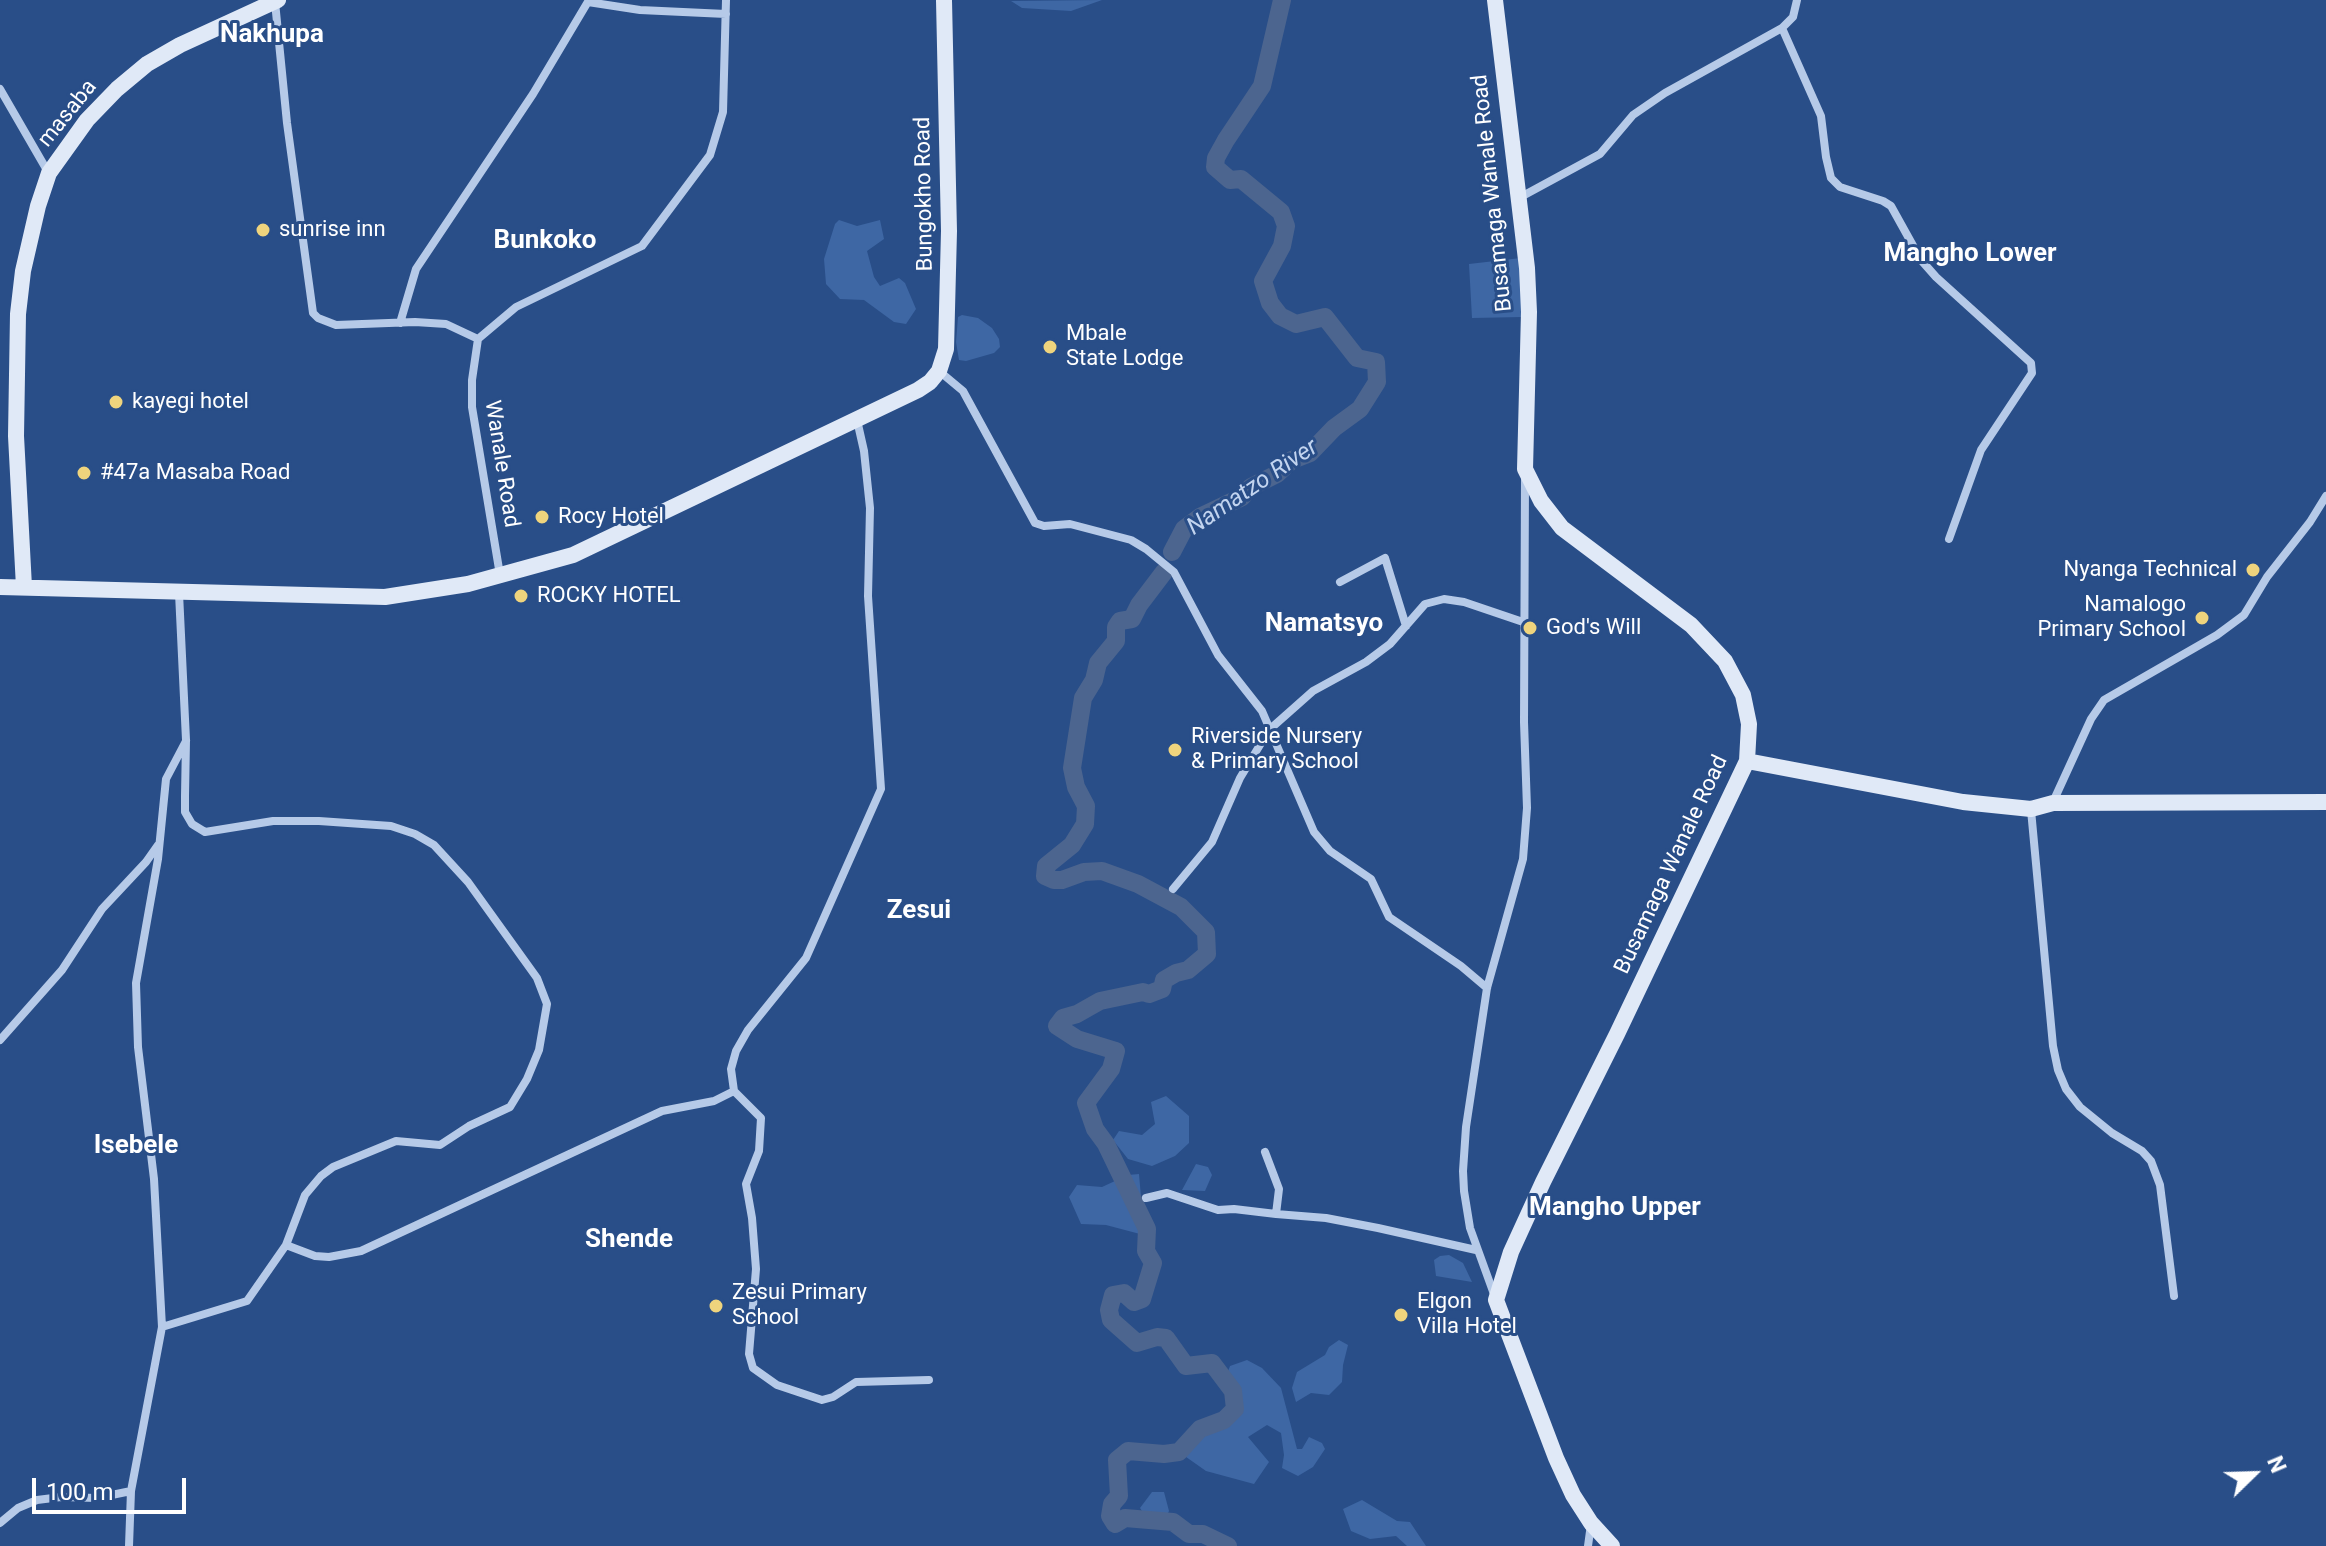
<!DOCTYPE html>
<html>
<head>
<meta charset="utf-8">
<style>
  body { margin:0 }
  #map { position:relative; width:2326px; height:1546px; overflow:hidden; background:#294e88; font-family:Roboto,sans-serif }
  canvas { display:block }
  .north { position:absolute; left:2214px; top:1434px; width:80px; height:80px; -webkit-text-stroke:6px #294e88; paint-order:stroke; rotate:67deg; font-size:22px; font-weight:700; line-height:32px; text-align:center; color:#fff }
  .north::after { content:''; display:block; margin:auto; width:28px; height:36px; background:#fff; clip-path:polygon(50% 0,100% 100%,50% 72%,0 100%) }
  .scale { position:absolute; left:32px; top:1478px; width:154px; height:36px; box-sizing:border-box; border:4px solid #fff; border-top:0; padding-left:10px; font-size:24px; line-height:28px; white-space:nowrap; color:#fff; -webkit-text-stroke:6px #294e88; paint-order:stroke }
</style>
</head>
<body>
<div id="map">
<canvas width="2326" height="1546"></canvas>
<div class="north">N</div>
<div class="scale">100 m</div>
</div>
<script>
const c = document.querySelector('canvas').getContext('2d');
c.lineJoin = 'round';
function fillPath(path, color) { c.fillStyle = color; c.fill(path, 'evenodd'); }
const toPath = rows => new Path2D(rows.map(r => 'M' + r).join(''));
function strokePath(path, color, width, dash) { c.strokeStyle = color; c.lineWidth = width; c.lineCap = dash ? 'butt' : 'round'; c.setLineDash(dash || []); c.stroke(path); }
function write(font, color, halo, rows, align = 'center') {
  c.font = font + ' Roboto,sans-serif'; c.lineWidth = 6; c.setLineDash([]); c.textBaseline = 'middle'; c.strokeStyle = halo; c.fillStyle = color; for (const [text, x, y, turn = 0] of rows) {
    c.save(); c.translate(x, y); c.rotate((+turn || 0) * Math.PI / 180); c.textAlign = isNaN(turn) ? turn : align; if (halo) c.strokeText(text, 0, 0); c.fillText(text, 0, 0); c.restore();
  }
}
const green = toPath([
  [1102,0,1071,11,1022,8,1011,1],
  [839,220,857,226,880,220,884,239,867,251,874,277,880,286,899,278,905,283,916,309,906,324,894,322,864,300,840,299,826,284,824,259,835,224],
  [1521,258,1523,317,1472,318,1469,264],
  [962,315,978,318,992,328,999,339,1000,347,994,353,966,361,959,360,956,342,958,317],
  [1166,1096,1189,1116,1189,1143,1175,1156,1152,1166,1128,1159,1113,1140,1119,1131,1142,1135,1155,1124,1151,1102],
  [1196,1164,1208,1167,1212,1175,1205,1191,1182,1190],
  [1139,1174,1141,1197,1148,1220,1140,1234,1106,1225,1081,1224,1069,1197,1077,1185,1102,1187,1128,1175],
  [1449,1255,1463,1263,1472,1282,1436,1276,1434,1260,1440,1256],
  [1339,1340,1348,1345,1343,1365,1342,1382,1329,1395,1311,1393,1296,1402,1292,1388,1297,1372,1325,1355,1329,1347],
  [1247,1360,1262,1368,1281,1388,1297,1449,1302,1449,1309,1437,1322,1443,1325,1449,1313,1467,1298,1476,1282,1468,1284,1455,1281,1433,1267,1425,1248,1437,1269,1462,1254,1484,1206,1471,1179,1452,1200,1429,1224,1420,1235,1409,1233,1391,1226,1377,1230,1366],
  [1152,1492,1164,1492,1169,1511,1166,1517,1147,1519,1140,1508],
  [1362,1500,1397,1521,1410,1522,1426,1546,1407,1546,1396,1536,1370,1539,1351,1531,1343,1509]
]);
const river = toPath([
  [1172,552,1184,529,1200,517,1242,497,1251,487,1277,474,1292,460,1310,453,1334,428,1360,409,1377,382,1376,362,1357,358,1325,317,1296,324,1280,316,1270,303,1263,281,1282,246,1286,226,1281,212,1241,179,1230,180,1215,167,1216,158,1226,140,1262,86,1282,0],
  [1164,572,1139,605,1132,619,1120,621,1116,627,1116,641,1098,663,1094,680,1083,698,1072,768,1076,787,1086,806,1085,824,1072,845,1046,866,1045,876,1054,880,1062,880,1084,872,1102,871,1138,884,1181,907,1206,932,1207,954,1188,970,1176,973,1164,980,1162,989,1149,994,1143,992,1100,1001,1077,1014,1063,1018,1057,1026,1077,1039,1116,1051,1111,1069,1086,1103,1095,1129,1106,1144,1147,1229,1146,1251,1153,1263,1142,1299,1134,1302,1124,1293,1113,1295,1109,1310,1111,1320,1137,1343,1157,1337,1166,1338,1186,1366,1212,1363,1233,1391,1235,1409,1224,1420,1200,1429,1179,1452,1164,1454,1128,1451,1117,1460,1119,1496,1112,1504,1110,1516,1115,1524,1125,1518,1173,1522,1189,1534,1203,1534,1228,1546]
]);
const street = toPath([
  [275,2,287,123,313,313,318,318,336,325,415,322,446,324,478,339],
  [588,2,640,10,726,14],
  [1782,28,1821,116,1826,157,1831,178,1840,187,1883,201,1891,206,1921,260,1936,277,2031,363,2032,373,1981,450,1949,539],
  [0,89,48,172],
  [1517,199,1600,154,1633,115,1665,93,1782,28,1793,17,1797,0],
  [400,323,416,269,533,94,589,0],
  [939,371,963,391,1035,523,1044,526,1070,524,1131,540,1146,549,1174,572,1218,655,1262,711,1314,832,1330,851,1371,879,1389,917,1461,966,1487,988],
  [857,420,864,451,870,508,868,596,881,789,806,958,748,1030,736,1051,731,1069,734,1091,761,1118,759,1151,746,1184,752,1218,756,1269,749,1354,753,1368,777,1385,822,1400,833,1397,856,1382,929,1380],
  [500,575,472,407,472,380,478,339,516,307,642,246,710,155,723,112,726,0],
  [1340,582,1385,558,1406,626],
  [179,593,186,740,185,796,185,812,192,824,205,832,273,821,319,821,391,826,415,834,434,845,468,882,537,978,547,1004,539,1050,527,1079,510,1107,469,1126,440,1145,396,1141,333,1167,321,1176,305,1195,286,1245],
  [2053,802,2091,719,2104,700,2217,635,2244,615,2267,577,2310,522,2326,496],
  [2031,810,2053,1046,2058,1070,2066,1089,2080,1107,2112,1133,2142,1151,2151,1161,2160,1185,2174,1296],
  [1173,889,1212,842,1240,778,1269,730,1313,691,1366,662,1390,644,1425,604,1444,599,1464,602,1526,623],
  [0,1040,62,970,102,909,146,862,158,845],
  [1265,1152,1279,1189,1276,1214,1326,1218,1378,1228,1476,1250],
  [1146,1198,1167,1193,1218,1210,1234,1209,1276,1214],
  [1495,1297,1470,1228,1464,1191,1463,1171,1466,1127,1487,988,1523,859,1527,808,1524,722,1525,478],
  [162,1327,247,1301,286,1245,315,1256,329,1257,361,1251,662,1111,714,1101,734,1091],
  [0,1523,18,1508,37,1500,61,1497,97,1498,131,1491],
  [129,1546,131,1491,162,1327,154,1179,138,1047,136,983,158,859,166,779,186,741],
  [1588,1546,1591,1524]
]);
const secondary = toPath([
  [1495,0,1527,268,1529,312,1525,469,1541,501,1562,528,1691,625,1725,661,1743,695,1749,724,1747,761,1617,1034,1543,1182,1511,1252,1496,1300,1556,1458,1573,1495,1591,1523,1612,1546],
  [0,587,385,597,468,584,573,555,918,390,930,382,939,371,946,349,949,231,944,0],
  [24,587,16,436,18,314,23,271,38,206,49,173,87,120,117,89,147,64,180,45,278,0],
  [1747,761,1963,802,2031,809,2053,803,2326,802]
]);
const markers = [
  [263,230,8,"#efd47d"],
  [1050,347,8,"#efd47d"],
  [116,402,8,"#efd47d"],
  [84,473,8,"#efd47d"],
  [542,517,8,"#efd47d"],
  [2253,570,8,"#efd47d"],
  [521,596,8,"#efd47d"],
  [2202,618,8,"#efd47d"],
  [1530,628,8,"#efd47d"],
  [1175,750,8,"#efd47d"],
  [716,1306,8,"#efd47d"],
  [1401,1315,8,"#efd47d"]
];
const streetNames = [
  ["masaba",68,114,-51],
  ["Busamaga Wanale Road",1493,193,-96],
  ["Bungokho Road",925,194,-91],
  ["Wanale Road",501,464,81],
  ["Busamaga Wanale Road",1672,865,-65]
];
const poiNames = [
  ["sunrise inn",279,230],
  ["Mbale",1066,334],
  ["State Lodge",1066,359],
  ["kayegi hotel",132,402],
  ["#47a Masaba Road",100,473],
  ["Rocy Hotel",558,517],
  ["Nyanga Technical",2237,570,"right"],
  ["ROCKY HOTEL",537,596],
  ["Namalogo",2186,605,"right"],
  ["Primary School",2186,630,"right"],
  ["God's Will",1546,628],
  ["Riverside Nursery",1191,737],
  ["& Primary School",1191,762],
  ["Zesui Primary",732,1293],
  ["School",732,1318],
  ["Elgon",1417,1302],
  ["Villa Hotel",1417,1327]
];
const waterNames = [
  ["Namatzo River",1253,488,-34]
];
const quarterNames = [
  ["Nakhupa",272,35],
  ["Bunkoko",545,241],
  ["Mangho Lower",1970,254],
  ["Namatsyo",1324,624],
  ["Zesui",919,911],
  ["Isebele",136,1146],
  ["Mangho Upper",1615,1208],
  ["Shende",629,1240]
];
fillPath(green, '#3e67a4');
strokePath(river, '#4c658f', 18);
strokePath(street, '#b6cae8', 8);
strokePath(secondary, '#e0e9f7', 16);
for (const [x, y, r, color] of markers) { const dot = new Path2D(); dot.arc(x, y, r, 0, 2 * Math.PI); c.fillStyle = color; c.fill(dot); strokePath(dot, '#294e88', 3); }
write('22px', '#fff', '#294e88', streetNames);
write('22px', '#fff', '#294e88', poiNames, 'left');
write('italic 24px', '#c2d4ef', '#294e88', waterNames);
write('bold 26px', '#fff', '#294e88', quarterNames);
</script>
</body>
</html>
